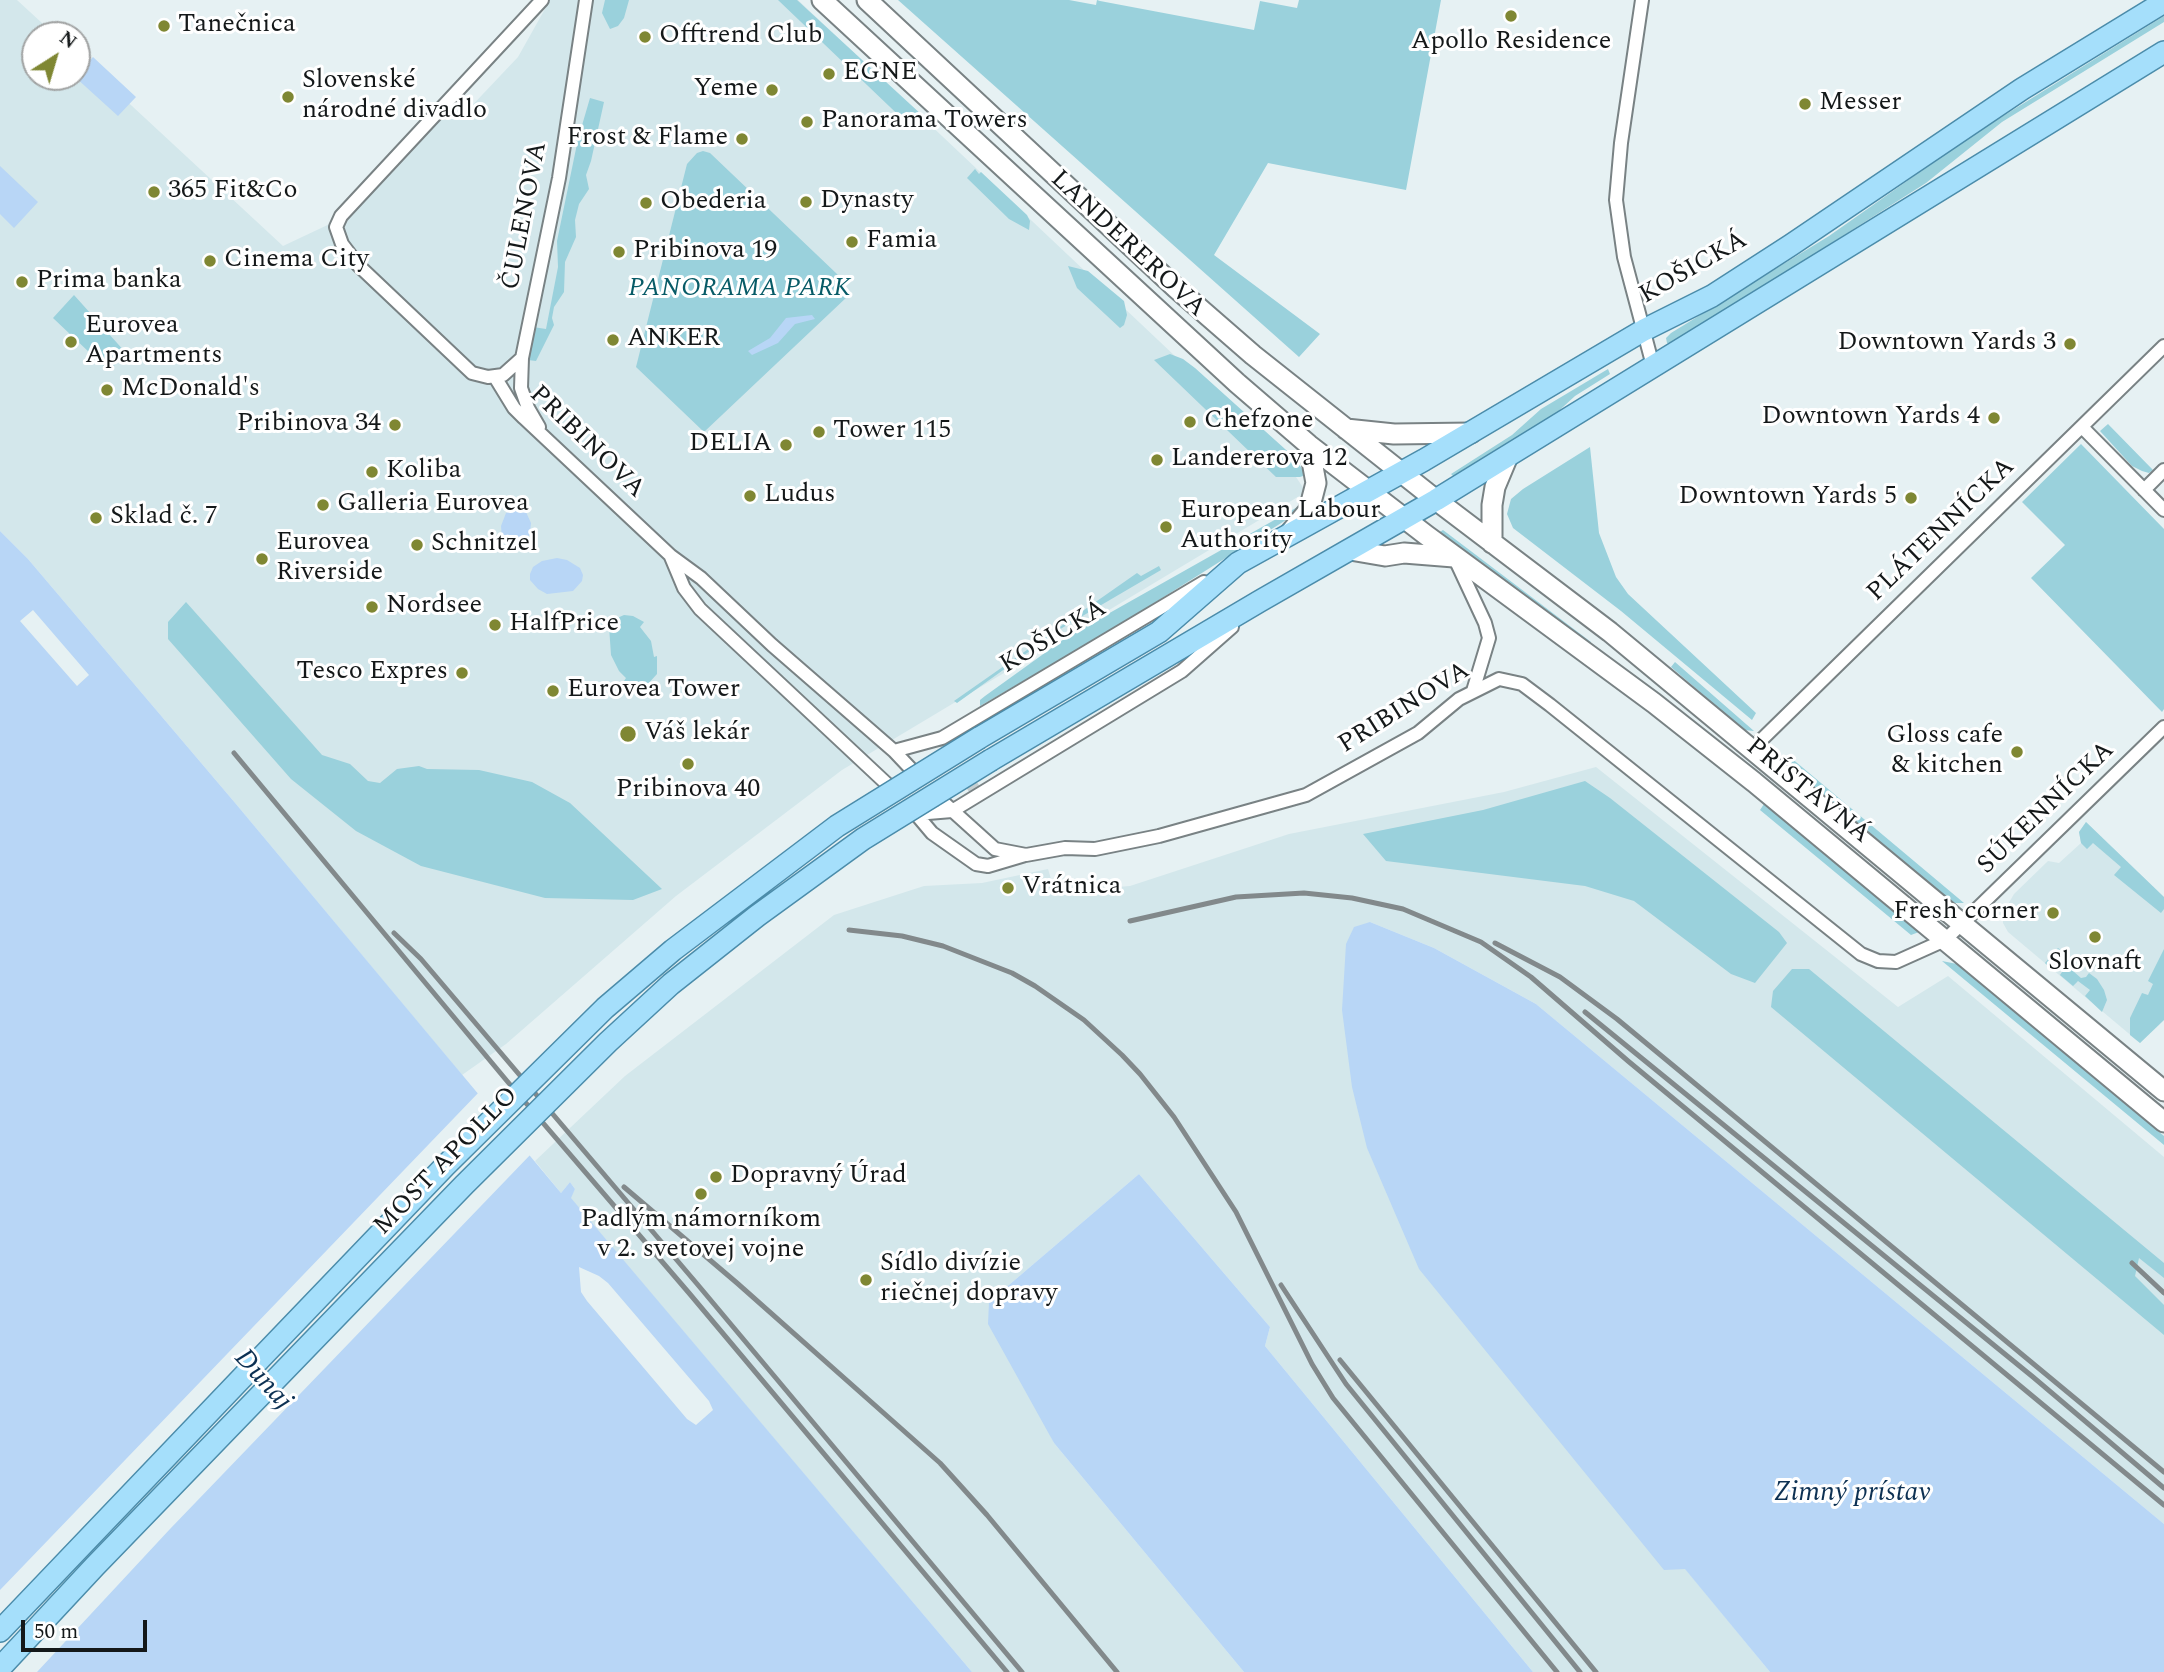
<!DOCTYPE html>
<html>
<head>
<meta charset="utf-8">
<style>
  body { margin:0 }
  #map { position:relative; width:2164px; height:1672px; overflow:hidden; background:#e6f1f3; font-family:Spectral,serif }
  canvas { display:block }
  .north { position:absolute; left:21px; top:21px; width:70px; height:70px; box-sizing:border-box; background:#fff; border:2px solid #a1a3a3; border-radius:50%; rotate:37deg; font-size:19px; font-weight:700; line-height:28px; text-align:center; color:#141819 }
  .north::after { content:''; display:block; margin:auto; width:24px; height:32px; background:#7f8733; clip-path:polygon(50% 0,100% 100%,50% 72%,0 100%) }
  .scale { position:absolute; left:21px; top:1620px; width:126px; height:32px; box-sizing:border-box; border:4px solid #141819; border-top:0; padding-left:9px; font-size:21px; line-height:24px; white-space:nowrap; color:#141819; -webkit-text-stroke:5px #fff; paint-order:stroke }
</style>
</head>
<body>
<div id="map">
<canvas width="2164" height="1672"></canvas>
<div class="north">N</div>
<div class="scale">50 m</div>
</div>
<script>
const c = document.querySelector('canvas').getContext('2d');
c.lineJoin = 'round';
function fillPath(path, color) { c.fillStyle = color; c.fill(path, 'evenodd'); }
const toPath = rows => new Path2D(rows.map(r => 'M' + r).join(''));
function strokePath(path, color, width, dash) { c.strokeStyle = color; c.lineWidth = width; c.lineCap = dash ? 'butt' : 'round'; c.setLineDash(dash || []); c.stroke(path); }
function write(font, color, halo, rows, align = 'center') {
  c.font = font + ' Spectral,serif'; c.lineWidth = 6; c.setLineDash([]); c.textBaseline = 'middle'; c.strokeStyle = halo; c.fillStyle = color; for (const [text, x, y, turn = 0] of rows) {
    c.save(); c.translate(x, y); c.rotate((+turn || 0) * Math.PI / 180); c.textAlign = isNaN(turn) ? turn : align; if (halo) c.strokeText(text, 0, 0); c.fillText(text, 0, 0); c.restore();
  }
}
const built = toPath([
  [0,0,17,0,55,35,35,35,35,77,77,77,77,55,283,246,353,213,452,103,465,113,518,57,550,0,798,0,1284,459,1306,492,842,770,676,896,506,1044,462,1075,236,804,28,559,0,531],
  [1596,767,1898,1007,1948,976,2164,1157,2164,1524,1536,1004,1434,948,1370,922,1685,1568,1770,1672,1533,1672,1265,1346,1270,1327,1139,1174,989,1302,1054,1443,1244,1672,972,1672,570,1198,575,1189,570,1182,561,1193,535,1161,625,1076,834,915,924,886,982,883,1048,869,1055,892,1130,886,1289,834,1504,792],
  [2086,822,2164,897,2164,1020,2140,1043,2008,932,2003,923,2003,913,2014,894,2048,861,2059,863,2081,843,2079,832]
]);
const green = toPath([
  [605,0,629,0,624,18,618,26,610,29,602,13],
  [778,0,797,0,923,116,912,128],
  [898,0,1069,0,1096,5,1097,0,1100,1,1254,30,1260,1,1297,8,1299,0,1441,0,1406,190,1268,163,1214,255,1320,334,1299,357],
  [2164,16,2164,22,2002,122,1926,183,1671,345,1667,343,1666,338,1671,333,1829,236,1971,136],
  [590,98,604,102,591,161,586,175,589,189,579,204,575,220,576,237,565,262,564,292,554,307,552,318,554,325,536,361,528,360,533,327,546,329,558,267,557,241,578,139],
  [703,151,710,153,837,274,849,292,848,296,704,432,636,367,687,164,697,153],
  [975,169,979,174,981,172,1027,215,1030,221,1029,230,1009,219,967,178],
  [1068,266,1088,271,1124,301,1127,315,1124,325,1120,328,1077,288],
  [74,295,126,353,109,371,53,318],
  [1170,354,1183,359,1195,368,1295,458,1306,475,1300,477,1276,477,1154,360],
  [1608,369,1610,374,1575,396,1551,418,1455,478,1451,474,1512,435,1541,409],
  [2108,424,2153,470,2149,473,2142,471,2132,466,2100,431],
  [2081,444,2164,529,2164,709,2162,712,2031,578,2065,545,2022,502],
  [1590,447,1599,533,1616,577,1628,594,1756,713,1752,720,1621,611,1513,528,1507,514,1511,499,1523,489],
  [1301,505,1298,511,1286,520,1105,634,980,706,980,700,985,696,1067,637],
  [1443,530,1591,642,1588,645,1438,533],
  [1159,566,1161,570,1062,628,957,703,954,701,1137,573,1141,576],
  [186,602,322,755,350,764,368,781,380,783,397,769,419,766,427,769,479,770,532,782,570,803,662,889,633,900,545,898,421,866,356,831,291,779,168,639,168,622],
  [624,615,633,616,644,622,640,627,651,641,654,657,657,656,657,674,647,685,632,686,627,683,624,681,626,678,619,671,611,655,609,626,615,619],
  [1675,662,1754,731,1744,730,1671,667],
  [1784,756,1790,757,1964,903,1954,903,1781,759],
  [1585,781,1610,798,1779,932,1787,943,1755,983,1731,974,1634,901,1585,886,1386,861,1363,834,1483,810],
  [1764,804,1919,932,1911,935,1760,810],
  [2086,822,2164,897,2164,909,2161,913,2114,875,2121,867,2093,843,2087,849,2081,843,2079,832],
  [2058,948,2062,951,2058,958,2081,978,2086,977,2089,973,2097,979,2104,990,2107,1000,2102,1012,2085,996,2090,990,2078,981,2073,986,2060,975,2064,969,2052,959,2047,965,2045,963],
  [2164,949,2164,1020,2140,1043,2130,1035,2130,1018,2142,993,2148,995,2153,984,2148,981],
  [1942,961,1957,964,2164,1136,2164,1145],
  [1792,969,1809,969,2164,1263,2164,1278,2139,1258,2135,1276,2164,1305,2164,1335,1771,1007,1773,991]
]);
const water = toPath([
  [93,57,136,97,118,116,75,77],
  [0,166,38,202,14,228,0,214],
  [812,315,815,319,795,324,778,343,752,355,748,351,770,338,786,318],
  [518,507,526,512,531,523,530,533,523,547,513,550,502,539,501,526,506,513],
  [0,531,28,559,236,804,561,1193,570,1182,575,1189,571,1198,972,1672,17,1672,0,1652],
  [557,558,567,560,580,568,583,575,582,581,573,591,547,594,538,589,530,580,530,574,533,567,542,561],
  [1370,922,1434,948,1536,1004,2164,1524,2164,1672,1770,1672,1685,1569,1664,1570,1419,1269,1367,1148,1352,1087,1342,1010,1346,944,1354,927],
  [1139,1174,1270,1327,1265,1346,1533,1672,1244,1672,1054,1443,988,1324,989,1302]
]);
const pier = toPath([
  [33,610,89,675,77,686,20,621],
  [480,1091,532,1153,170,1529,37,1672,12,1672,0,1657,0,1590],
  [579,1267,599,1276,608,1283,709,1401,713,1410,696,1425,687,1419,587,1301,581,1292]
]);
const streetTunnel = toPath([
  [942,738,978,795]
]);
const street = toPath([
  [1642,0,1621,143,1616,200,1624,257,1653,366],
  [522,358,503,375,488,377,472,373,358,265,342,244,336,227,341,216,542,0],
  [495,377,514,408,524,418,671,556,701,578,772,645,894,751,911,769],
  [539,427,528,408,521,388,522,358,559,178,586,0],
  [2082,427,2164,510],
  [2144,490,2164,470],
  [671,557,684,588,700,609,888,785],
  [1456,561,1485,623,1489,638,1473,691],
  [1752,749,2164,346],
  [894,751,942,738,1204,582],
  [944,803,995,849,1026,855,1065,848,1095,849,1159,836,1306,795,1418,733,1459,699,1499,679,1522,684,1550,705,1861,954,1878,961,1896,962,1945,940,2164,727],
  [952,811,1182,671,1232,627],
  [916,814,932,833,976,864,988,866,1025,855],
  [916,814,952,811]
]);
const secondary = toPath([
  [822,0,1237,383,1309,445,1426,535,1654,703,1754,782,2164,1122],
  [867,0,1176,288,1253,355,1436,500,1610,632,2164,1091],
  [1346,429,1394,434,1471,433],
  [1290,533,1309,510,1316,483,1309,445],
  [1492,543,1492,505,1495,487,1508,456],
  [1350,550,1385,556,1404,553,1454,557]
]);
const primary = toPath([
  [979,738,1159,632,1238,563,1424,460,1644,330,1712,296,1791,245,2022,89,2164,2],
  [991,760,1260,601,1436,500,2164,52],
  [0,1631,257,1362]
]);
const rail = toPath([
  [234,753,507,1081,689,1293,1007,1672],
  [1130,921,1236,897,1304,893,1352,898,1403,909,1481,942,1531,977,1628,1061,2164,1505],
  [849,930,902,936,943,946,1012,973,1035,986,1084,1020,1122,1055,1140,1074,1174,1117,1236,1212,1312,1364,1333,1398,1557,1672],
  [394,933,421,959,698,1285,1022,1672],
  [1495,943,1560,977,1617,1019,2164,1472],
  [1585,1012,2033,1377,2164,1488],
  [624,1187,737,1283,940,1463,987,1515,1117,1672],
  [2132,1263,2164,1293],
  [1281,1285,1346,1384,1580,1672],
  [1340,1360,1596,1672]
]);
const primaryBridge = toPath([
  [257,1362,446,1165,605,1008,673,950,837,826,979,738],
  [0,1668,95,1566,464,1185,608,1042,671,984,757,916,863,839,991,760]
]);
const markers = [
  [1511,16,7,"#7f8733"],
  [164,26,7,"#7f8733"],
  [645,37,7,"#7f8733"],
  [829,74,7,"#7f8733"],
  [772,90,7,"#7f8733"],
  [288,97,7,"#7f8733"],
  [1805,104,7,"#7f8733"],
  [807,122,7,"#7f8733"],
  [742,139,7,"#7f8733"],
  [154,192,7,"#7f8733"],
  [806,202,7,"#7f8733"],
  [646,203,7,"#7f8733"],
  [852,242,7,"#7f8733"],
  [619,252,7,"#7f8733"],
  [210,261,7,"#7f8733"],
  [22,282,7,"#7f8733"],
  [613,340,7,"#7f8733"],
  [71,342,7,"#7f8733"],
  [2070,344,7,"#7f8733"],
  [107,390,7,"#7f8733"],
  [1994,418,7,"#7f8733"],
  [1190,422,7,"#7f8733"],
  [395,425,7,"#7f8733"],
  [819,432,7,"#7f8733"],
  [786,445,7,"#7f8733"],
  [1157,460,7,"#7f8733"],
  [372,472,7,"#7f8733"],
  [750,496,7,"#7f8733"],
  [1911,498,7,"#7f8733"],
  [323,505,7,"#7f8733"],
  [96,518,7,"#7f8733"],
  [1166,527,7,"#7f8733"],
  [417,545,7,"#7f8733"],
  [262,559,7,"#7f8733"],
  [372,607,7,"#7f8733"],
  [495,625,7,"#7f8733"],
  [462,673,7,"#7f8733"],
  [553,691,7,"#7f8733"],
  [628,734,9,"#7f8733"],
  [2017,752,7,"#7f8733"],
  [688,764,7,"#7f8733"],
  [1008,888,7,"#7f8733"],
  [2053,913,7,"#7f8733"],
  [2095,937,7,"#7f8733"],
  [716,1177,7,"#7f8733"],
  [701,1194,7,"#7f8733"],
  [866,1280,7,"#7f8733"]
];
const poiNames = [
  ["Tanečnica",178,26],
  ["Offtrend Club",659,37],
  ["Apollo Residence",1511,43,"center"],
  ["EGNE",843,74],
  ["Slovenské",302,82],
  ["národné divadlo",302,112],
  ["Yeme",758,90,"right"],
  ["Messer",1819,104],
  ["Panorama Towers",821,122],
  ["Frost & Flame",728,139,"right"],
  ["365 Fit&Co",168,192],
  ["Dynasty",820,202],
  ["Obederia",660,203],
  ["Famia",866,242],
  ["Pribinova 19",633,252],
  ["Cinema City",224,261],
  ["Prima banka",36,282],
  ["Eurovea",85,327],
  ["Apartments",85,357],
  ["ANKER",627,340],
  ["Downtown Yards 3",2056,344,"right"],
  ["McDonald's",121,390],
  ["Downtown Yards 4",1980,418,"right"],
  ["Chefzone",1204,422],
  ["Pribinova 34",381,425,"right"],
  ["Tower 115",833,432],
  ["DELIA",772,445,"right"],
  ["Landererova 12",1171,460],
  ["Koliba",386,472],
  ["Ludus",764,496],
  ["Downtown Yards 5",1897,498,"right"],
  ["Galleria Eurovea",337,505],
  ["European Labour",1180,512],
  ["Authority",1180,542],
  ["Sklad č. 7",110,518],
  ["Eurovea",276,544],
  ["Riverside",276,574],
  ["Schnitzel",431,545],
  ["Nordsee",386,607],
  ["HalfPrice",509,625],
  ["Tesco Expres",448,673,"right"],
  ["Eurovea Tower",567,691],
  ["Váš lekár",644,734],
  ["Gloss cafe",2003,737,"right"],
  ["& kitchen",2003,767,"right"],
  ["Pribinova 40",688,791,"center"],
  ["Vrátnica",1022,888],
  ["Fresh corner",2039,913,"right"],
  ["Slovnaft",2095,964,"center"],
  ["Dopravný Úrad",730,1177],
  ["Padlým námorníkom",701,1221,"center"],
  ["v 2. svetovej vojne",701,1251,"center"],
  ["Sídlo divízie",880,1265],
  ["riečnej dopravy",880,1295]
];
const streetNames = [
  ["ČULENOVA",526,216,-79],
  ["LANDEREROVA",1127,245,43],
  ["KOŠICKÁ",1694,269,-30],
  ["PRIBINOVA",586,443,44],
  ["PLÁTENNÍCKA",1942,531,-44],
  ["KOŠICKÁ",1054,638,-31],
  ["PRIBINOVA",1405,709,-32],
  ["PRÍSTAVNÁ",1807,792,39],
  ["SÚKENNÍCKA",2047,809,-44],
  ["MOST APOLLO",447,1162,-46]
];
const parkNames = [
  ["PANORAMA PARK",740,290]
];
const waterNames = [
  ["Dunaj",262,1381,48],
  ["Zimný prístav",1852,1495]
];
fillPath(built, '#d3e7eb');
fillPath(green, '#9ad1dc');
fillPath(water, '#b8d6f6');
fillPath(pier, '#e6f1f3');
strokePath(streetTunnel, '#c6d0d2', 12, [12, 6]);
strokePath(street, '#798284', 16);
strokePath(secondary, '#798284', 23);
strokePath(primary, '#4b8caa', 24);
strokePath(street, '#fff', 12);
strokePath(secondary, '#fff', 19);
strokePath(primary, '#a5dffb', 21);
strokePath(rail, '#82898b', 5);
strokePath(primaryBridge, '#4b8caa', 24, []);
strokePath(primaryBridge, '#a5dffb', 21);
for (const [x, y, r, color] of markers) { const dot = new Path2D(); dot.arc(x, y, r, 0, 2 * Math.PI); c.fillStyle = color; c.fill(dot); strokePath(dot, '#fff', 2.5); }
write('26px', '#141819', '#fff', poiNames, 'left');
write('26px', '#141819', '#fff', streetNames);
write('italic 26px', '#075b67', '#fff', parkNames);
write('italic 28px', '#0d3153', '#fff', waterNames);
</script>
</body>
</html>
